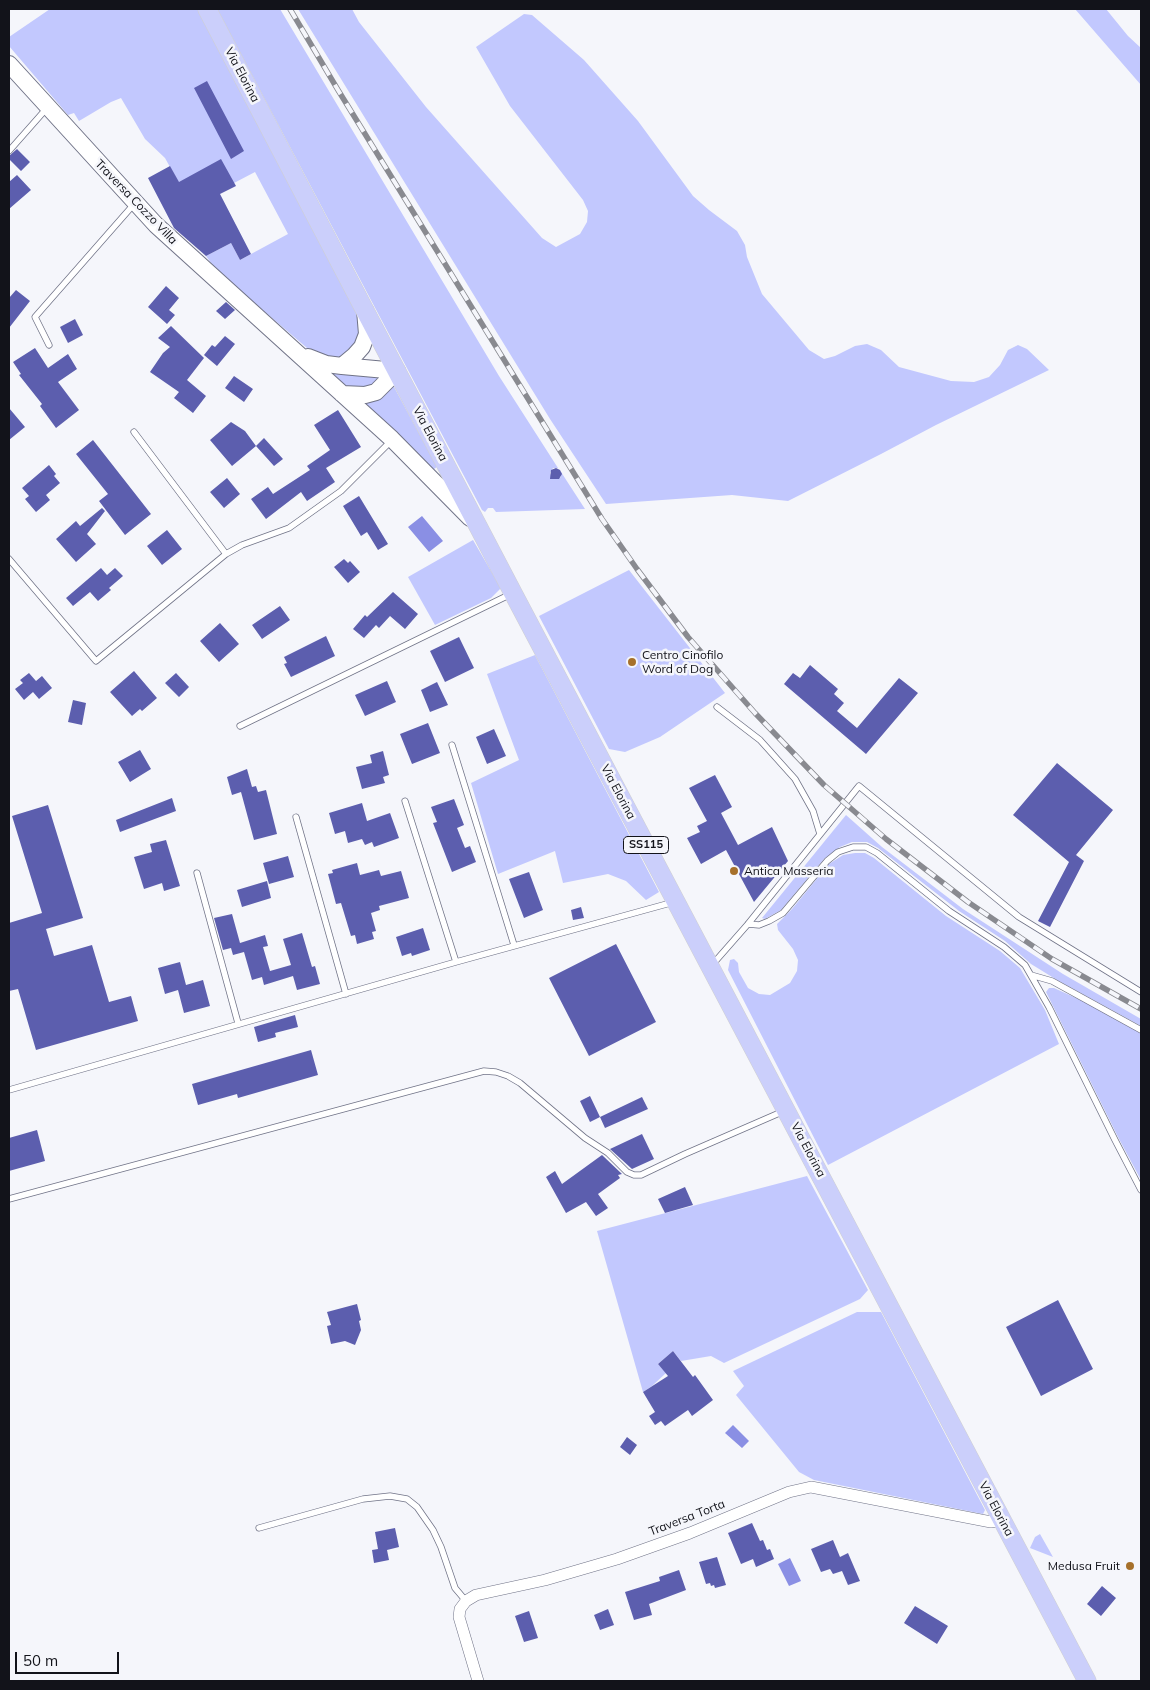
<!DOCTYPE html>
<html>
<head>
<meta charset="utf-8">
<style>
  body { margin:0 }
  #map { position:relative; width:1150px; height:1690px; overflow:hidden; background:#f5f6fb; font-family:Mulish,sans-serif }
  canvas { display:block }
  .frame { position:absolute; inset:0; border:10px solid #12131a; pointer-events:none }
  .scale { position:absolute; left:15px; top:1652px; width:104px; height:22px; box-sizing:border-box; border:2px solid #12131a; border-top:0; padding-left:6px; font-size:15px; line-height:18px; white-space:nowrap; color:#12131a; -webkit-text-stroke:4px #f5f6fb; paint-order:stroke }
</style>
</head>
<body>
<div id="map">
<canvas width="1150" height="1690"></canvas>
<div class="frame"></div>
<div class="scale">50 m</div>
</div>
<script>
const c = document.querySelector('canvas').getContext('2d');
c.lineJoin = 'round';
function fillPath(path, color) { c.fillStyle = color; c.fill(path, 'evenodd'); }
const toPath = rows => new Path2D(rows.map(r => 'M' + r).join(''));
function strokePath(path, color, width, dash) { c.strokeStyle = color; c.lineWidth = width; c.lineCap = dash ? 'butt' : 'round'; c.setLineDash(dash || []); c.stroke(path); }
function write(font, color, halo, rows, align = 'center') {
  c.font = font + ' Mulish,sans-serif'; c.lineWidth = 5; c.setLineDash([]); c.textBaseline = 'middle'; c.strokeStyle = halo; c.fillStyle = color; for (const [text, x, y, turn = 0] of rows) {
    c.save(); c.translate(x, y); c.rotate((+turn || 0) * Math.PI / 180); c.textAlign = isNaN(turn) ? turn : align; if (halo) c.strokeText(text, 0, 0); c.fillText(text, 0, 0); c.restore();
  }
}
const green = toPath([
  [50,9,199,9,357,308,360,334,358,341,341,357,333,359,314,354,216,270,206,256,231,243,240,260,288,234,255,172,234,183,180,185,165,158,145,139,121,98,111,102,79,121,74,113,68,115,9,46,9,37],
  [217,9,280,9,499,376,558,468,553,468,550,473,552,477,556,479,561,477,561,472,585,509,496,512,493,508,488,508,485,512,482,510],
  [298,9,352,9,359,22,426,107,542,238,556,247,580,234,587,222,588,211,583,200,510,106,476,47,524,14,532,15,584,60,638,121,693,196,709,210,737,231,745,245,747,257,762,294,809,350,824,359,835,356,855,346,867,344,881,350,899,367,951,381,974,382,989,377,1000,365,1008,350,1018,345,1027,349,1049,370,936,425,881,454,788,501,732,495,606,504,550,419],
  [1075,9,1106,9,1128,36,1141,48,1141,85],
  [329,371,381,375,369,388,349,389],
  [392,383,437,467,434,469,431,468,362,405,364,401],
  [473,540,501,588,491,598,435,625,408,577],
  [629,570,725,693,660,737,625,752,609,749,539,616],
  [535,655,659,892,646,900,626,881,608,874,563,883,555,851,498,874,471,783,519,760,487,674],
  [846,815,882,847,963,909,1063,974,1141,1019,1141,1026,1057,980,1031,964,1005,941,959,911,878,848,867,842,852,842,840,847,824,859,781,910,765,919,762,918],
  [855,853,865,853,874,858,946,916,1000,951,1020,968,1045,1010,1059,1044,828,1165,728,970,730,960,734,959,738,963,739,972,748,988,759,994,770,995,790,983,797,971,798,960,793,949,778,930,777,924,792,909,829,864,843,855],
  [1049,988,1054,988,1085,1002,1141,1033,1141,1180,1119,1139,1046,992],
  [807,1176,868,1290,860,1299,724,1363,711,1356,681,1361,673,1351,658,1364,666,1373,652,1386,643,1392,597,1231],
  [857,1312,881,1312,985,1510,983,1514,814,1480,799,1472,736,1395,744,1386,733,1371],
  [1040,1534,1053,1557,1030,1548,1035,1537]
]);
const water = toPath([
  [422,516,443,541,429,552,408,527],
  [733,1425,749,1441,742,1448,725,1433],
  [790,1558,801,1581,789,1586,778,1564]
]);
const building = toPath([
  [207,81,244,151,231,159,194,88],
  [17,149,30,162,21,171,9,159,9,156],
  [221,159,236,186,220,194,251,254,240,260,231,243,206,256,174,228,148,178,170,166,179,182],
  [17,175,31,190,9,209,9,182],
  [166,286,179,298,169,310,175,315,167,324,148,307],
  [16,290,30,301,9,328,9,298],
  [226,302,235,310,225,319,216,311],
  [75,319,83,335,68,343,60,327],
  [171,326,204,358,187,380,206,396,193,413,174,398,179,392,150,372,163,353,170,347,158,338],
  [225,336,235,344,217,366,204,355,212,345,215,347],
  [35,348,48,368,68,354,77,369,58,382,79,410,56,428,40,406,42,404,19,375,21,374,13,362],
  [234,376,253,389,244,402,225,388],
  [9,408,25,427,9,440],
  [338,410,361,447,326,468,335,482,307,501,301,492,266,519,251,499,268,487,273,494,310,470,307,466,330,450,314,425],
  [231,422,245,431,256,446,232,466,210,440],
  [264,438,283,459,274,466,256,446],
  [93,440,151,514,125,535,99,501,108,494,76,454],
  [49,465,56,474,54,476,60,483,46,495,50,500,36,512,25,499,29,496,22,488],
  [556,468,560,470,562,474,559,479,550,479,551,470],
  [227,478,240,494,224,508,210,492],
  [359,496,388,544,378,550,367,532,361,536,343,506],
  [102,508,105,511,87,534,96,544,76,562,56,539,76,521,80,526],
  [167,530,182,549,162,565,147,546],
  [344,559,348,563,350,561,360,572,348,583,334,567],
  [101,568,107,575,115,568,123,576,109,588,111,590,98,601,90,592,73,606,66,598],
  [393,592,418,614,405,629,390,616,379,628,376,625,364,638,353,629,365,615,367,617],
  [280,606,290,620,262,639,252,625],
  [220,623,239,644,219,662,200,641],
  [326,636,335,656,291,677,284,664,287,663,284,657],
  [459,637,474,668,445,682,430,651],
  [810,665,838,689,834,694,844,703,837,711,857,728,899,678,918,693,866,754,784,684,793,673,800,678],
  [134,671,157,698,142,711,140,709,132,716,110,692],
  [29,673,36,681,42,676,52,688,39,699,33,692,24,700,15,689,23,683,20,680],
  [176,673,189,687,179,697,165,683],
  [387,681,396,702,365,716,355,695],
  [437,682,448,705,430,712,421,690],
  [73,700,86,703,82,725,68,722],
  [428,723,440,753,412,764,400,734],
  [494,729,506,756,487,764,476,737],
  [140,750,151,769,130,782,118,762],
  [383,751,389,775,383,777,385,783,362,789,356,767,372,763,370,755],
  [1057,763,1113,810,1076,855,1084,861,1050,927,1038,921,1069,862,1013,815],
  [247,769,252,787,256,786,258,792,266,790,277,834,254,840,241,792,232,795,227,777],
  [715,775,732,807,721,813,738,845,772,827,788,861,754,902,726,850,701,864,687,838,700,832,697,826,707,821,689,788],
  [172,798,176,811,120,832,116,820],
  [454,799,464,825,457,828,465,848,470,846,476,862,452,872,433,823,437,822,431,807],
  [362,803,367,821,390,813,399,838,374,847,372,842,365,845,362,839,348,843,345,831,335,834,329,813],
  [48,805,83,918,46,929,54,956,92,945,109,1002,131,996,138,1021,36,1050,18,989,9,991,9,923,42,913,12,816],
  [166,840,180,886,164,891,162,883,144,889,134,857,152,852,150,844],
  [288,856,294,877,269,884,263,863],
  [357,863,360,875,379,870,381,876,401,871,409,898,379,906,380,910,371,913,376,931,372,932,374,939,357,944,355,935,351,936,341,903,336,904,328,874,333,873,332,870],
  [529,872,543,910,524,918,509,879],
  [267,881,271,898,242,907,237,890],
  [581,907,584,918,573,920,571,910],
  [232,914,240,943,265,935,268,946,263,947,270,971,291,965,283,939,302,933,312,967,315,966,320,984,297,990,293,976,264,985,262,977,252,980,244,952,233,955,231,948,223,950,214,918],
  [423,928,430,950,412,956,411,953,402,956,396,937],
  [616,944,656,1022,589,1056,549,978],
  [180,962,186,985,203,980,210,1006,184,1013,178,990,165,994,158,968],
  [295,1015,298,1027,275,1033,276,1037,258,1042,254,1027],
  [311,1050,318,1075,238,1098,237,1094,198,1105,192,1084],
  [590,1096,600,1117,590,1122,580,1101],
  [642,1097,648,1109,605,1128,600,1117],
  [37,1130,45,1161,9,1171,9,1138],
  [642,1134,654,1159,632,1169,610,1149],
  [602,1155,622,1174,618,1175,620,1178,598,1194,608,1208,596,1216,586,1202,566,1213,546,1177,555,1171,562,1184],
  [685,1187,693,1205,665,1213,658,1199],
  [1058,1300,1093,1369,1041,1396,1006,1327],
  [357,1304,361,1320,359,1321,361,1330,355,1345,345,1341,331,1344,327,1326,331,1325,327,1312],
  [673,1351,693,1377,695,1375,713,1400,692,1416,688,1410,665,1426,661,1421,655,1425,649,1416,655,1412,643,1392,668,1376,658,1364],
  [627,1437,637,1445,630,1455,620,1447],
  [752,1523,760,1541,763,1540,767,1550,770,1549,774,1559,756,1567,753,1559,741,1564,728,1533],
  [395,1528,399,1547,387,1550,389,1560,374,1563,372,1550,378,1549,375,1532],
  [833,1540,840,1557,848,1553,860,1581,848,1585,842,1571,833,1574,830,1569,821,1572,811,1549],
  [717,1557,726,1585,715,1588,714,1585,711,1586,710,1583,706,1584,699,1562],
  [679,1570,686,1590,649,1604,652,1615,634,1620,625,1592,660,1581,659,1577],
  [1102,1586,1116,1598,1101,1616,1087,1604],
  [915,1606,948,1626,937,1644,904,1623],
  [608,1609,614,1625,600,1630,594,1615],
  [529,1611,538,1638,524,1642,515,1616]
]);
const lane = toPath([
  [9,151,47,108],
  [49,345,35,317,135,203],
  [134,432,226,554],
  [9,559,96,661,226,554,242,545,289,528,341,491,391,441],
  [717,707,760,740,795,779,813,811,820,834],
  [240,726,511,594],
  [452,745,514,945],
  [405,801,456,962],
  [296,817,346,994],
  [197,873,238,1023],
  [748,924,759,925,769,921,783,913,827,861,838,852,853,847,866,847,877,853,949,911,1004,947,1025,965,1049,1007,1115,1140,1141,1190],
  [712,965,748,924,859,786,1019,917,1141,992],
  [1031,975,1052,981,1141,1030],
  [9,1090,456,962,674,902],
  [9,1199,484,1071,496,1072,508,1076,520,1083,585,1138,608,1153,627,1172,634,1175,641,1175,685,1154,784,1111],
  [259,1528,363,1499,390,1496,407,1499,417,1507,433,1530,441,1547,455,1588,466,1601]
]);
const street = toPath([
  [478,1681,459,1617,460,1609,466,1601,476,1595,545,1580,617,1559,690,1533,789,1492,811,1487,991,1522,1002,1520]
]);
const secondary = toPath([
  [9,64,156,225,392,439,470,518],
  [308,357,326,364,342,366,354,356,362,347,367,334,365,310],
  [342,366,397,371],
  [342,394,365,395,376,392,397,371]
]);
const primary = toPath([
  [207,9,513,593,1087,1681]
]);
const rail = toPath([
  [290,9,338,90,602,519,637,569,688,637,755,713,824,785,886,839,968,902,1052,959,1141,1009]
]);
const markers = [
  [632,662,5,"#a6702a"],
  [734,871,5,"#a6702a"],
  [1130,1566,5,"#a6702a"]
];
const shields = [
  [646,845,45]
];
const shieldNames = [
  ["SS115",646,845]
];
const streetNames = [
  ["Via Elorina",242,75,62],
  ["Traversa Cozzo Villa",136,202,46],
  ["Via Elorina",430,434,62],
  ["Via Elorina",618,792,62],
  ["Via Elorina",808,1150,62],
  ["Via Elorina",996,1509,62],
  ["Traversa Torta",687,1518,-21]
];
const poiNames = [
  ["Centro Cinofilo",642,655],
  ["Word of Dog",642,669],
  ["Antica Masseria",744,871],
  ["Medusa Fruit",1120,1566,"right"]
];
fillPath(green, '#c2c8fe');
fillPath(water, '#8a8fe4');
fillPath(building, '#5c5eae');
strokePath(lane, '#707387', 7);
strokePath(street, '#707387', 12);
strokePath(secondary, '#707387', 18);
strokePath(primary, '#d0d0d1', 19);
strokePath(lane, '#fff', 5.5);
strokePath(street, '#fff', 11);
strokePath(secondary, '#fff', 16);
strokePath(primary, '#cbcffb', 18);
strokePath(rail, '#898a90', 5.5);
strokePath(rail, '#f5f6fb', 4, [11]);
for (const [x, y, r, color] of markers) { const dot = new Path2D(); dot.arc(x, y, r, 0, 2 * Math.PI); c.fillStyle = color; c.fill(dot); strokePath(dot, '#f5f6fb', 2); }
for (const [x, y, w] of shields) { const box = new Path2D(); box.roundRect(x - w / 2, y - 8.5, w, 17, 4); c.fillStyle = '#f5f6fb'; c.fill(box); strokePath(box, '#12131a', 1); }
write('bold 11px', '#12131a', null, shieldNames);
write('12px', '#12131a', '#f5f6fb', streetNames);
write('12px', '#12131a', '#f5f6fb', poiNames, 'left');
</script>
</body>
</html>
